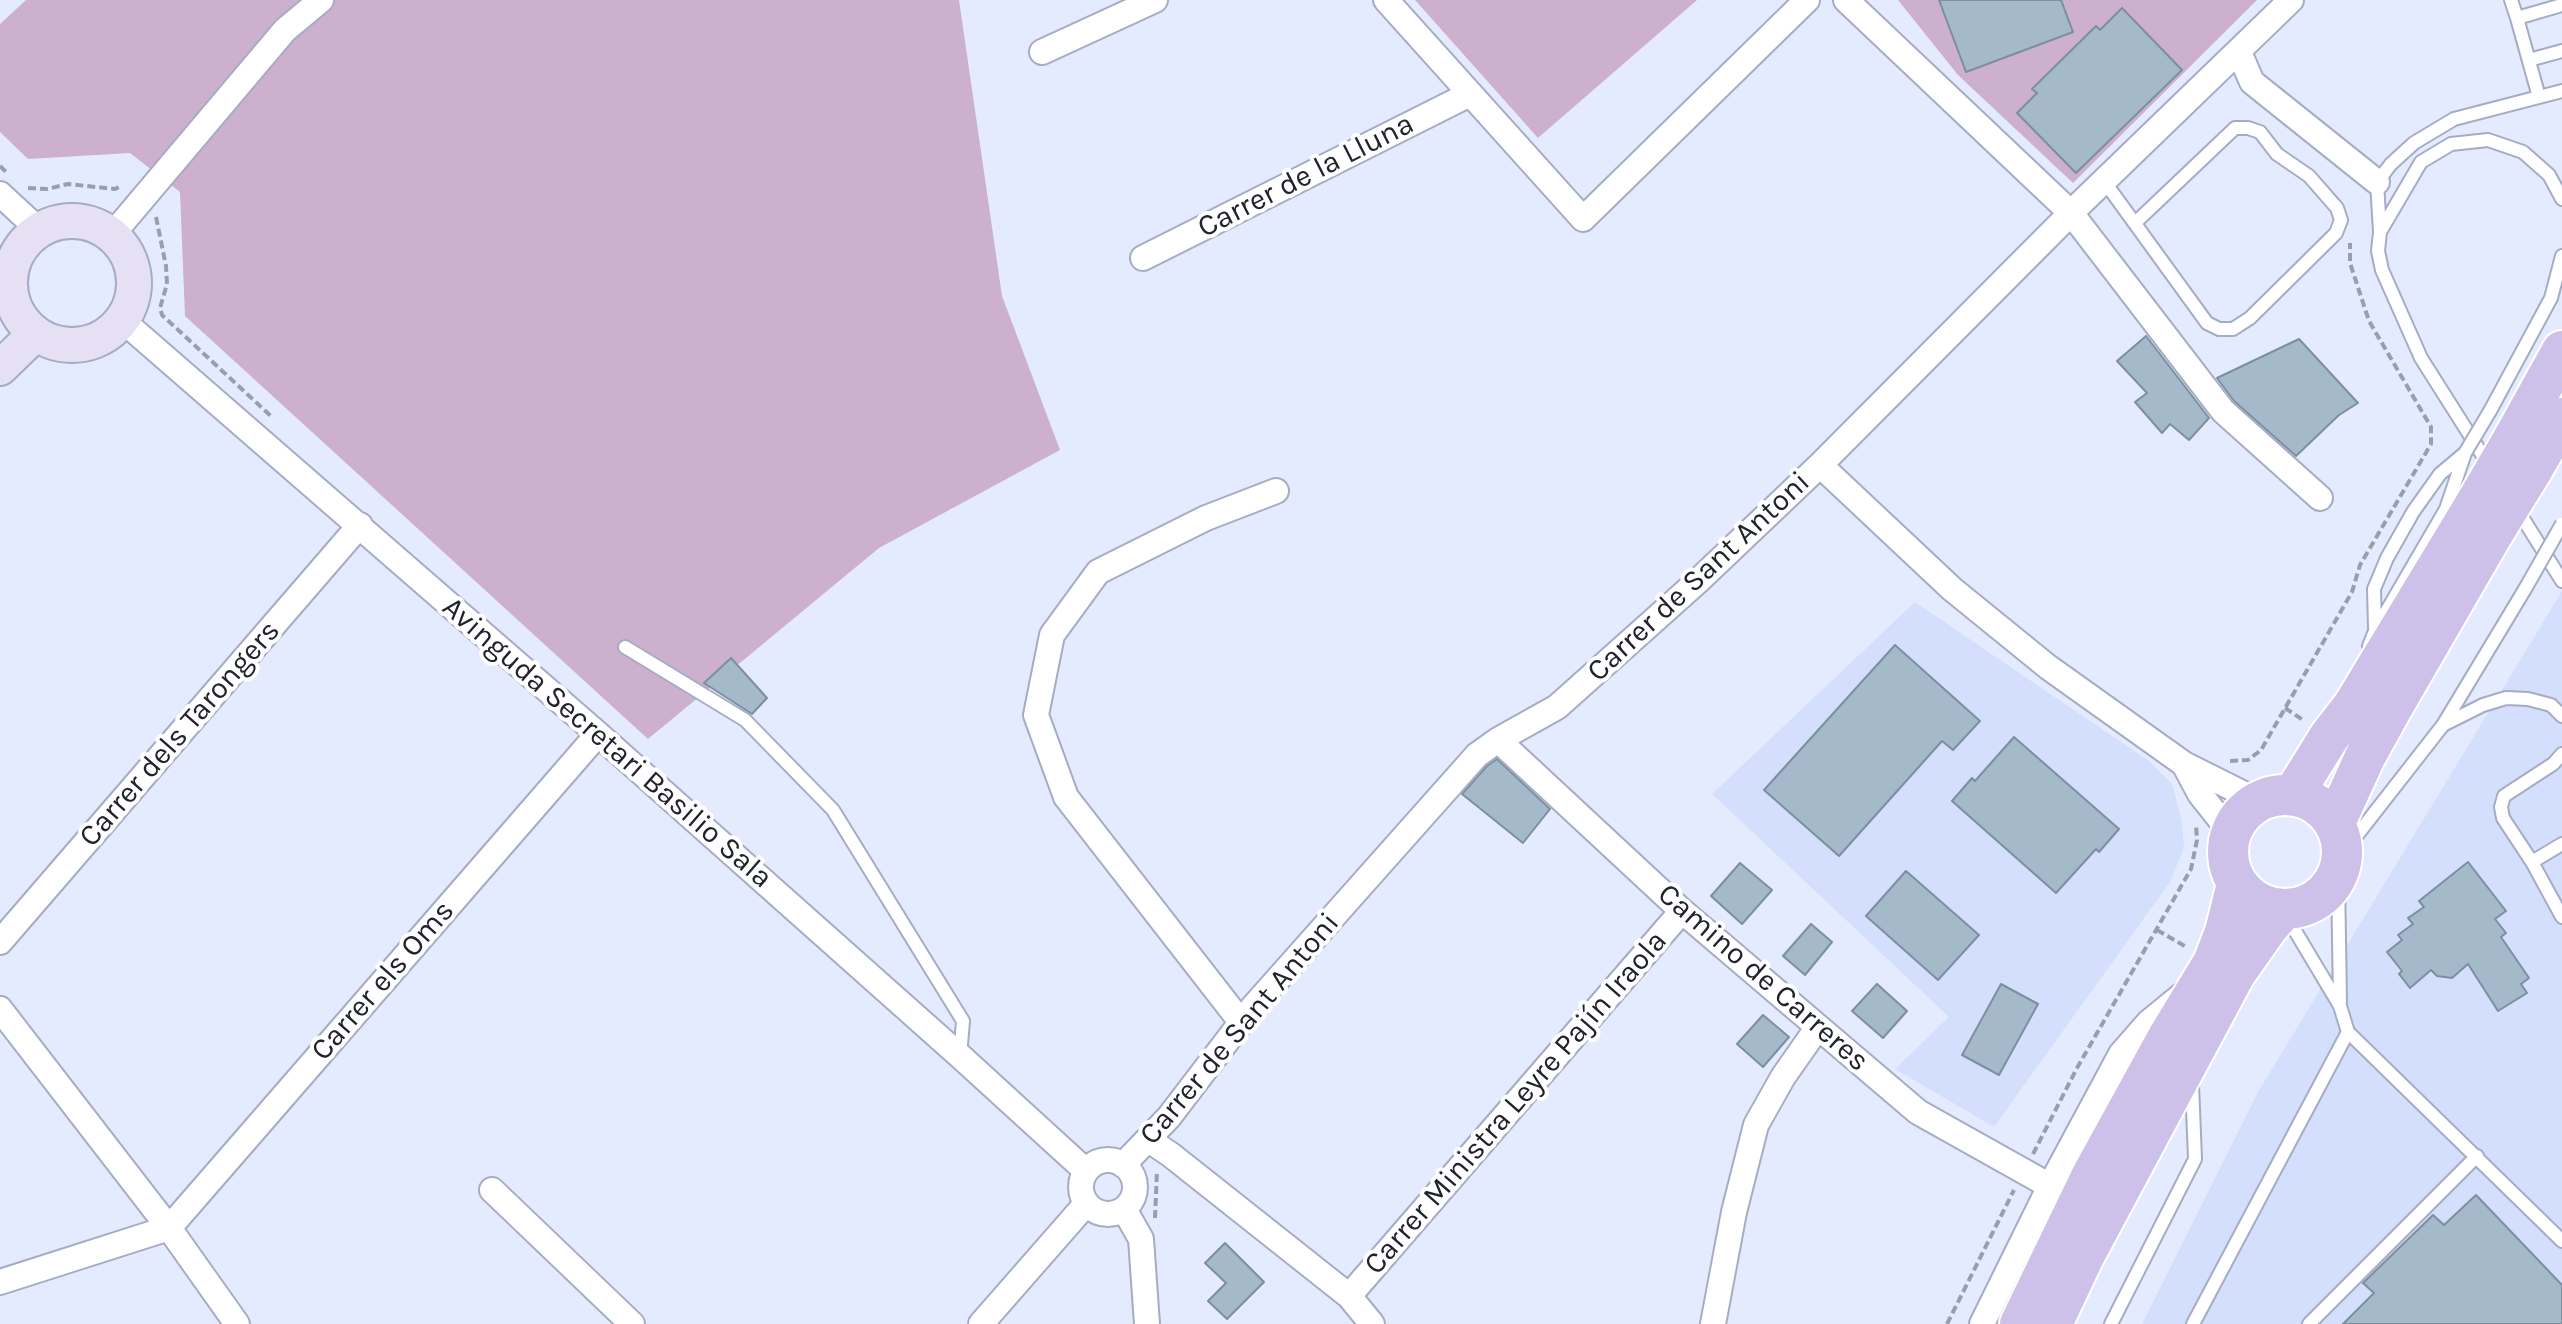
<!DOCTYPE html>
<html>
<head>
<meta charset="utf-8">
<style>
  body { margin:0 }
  canvas { display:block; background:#e5ebff }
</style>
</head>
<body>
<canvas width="2562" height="1324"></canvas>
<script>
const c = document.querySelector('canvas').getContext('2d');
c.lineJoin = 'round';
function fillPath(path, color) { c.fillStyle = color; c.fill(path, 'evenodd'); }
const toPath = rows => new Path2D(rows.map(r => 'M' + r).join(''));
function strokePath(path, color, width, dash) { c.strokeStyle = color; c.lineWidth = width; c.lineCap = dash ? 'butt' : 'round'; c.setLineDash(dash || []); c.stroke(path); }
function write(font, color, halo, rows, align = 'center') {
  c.font = font + ' Karla,sans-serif'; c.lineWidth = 8; c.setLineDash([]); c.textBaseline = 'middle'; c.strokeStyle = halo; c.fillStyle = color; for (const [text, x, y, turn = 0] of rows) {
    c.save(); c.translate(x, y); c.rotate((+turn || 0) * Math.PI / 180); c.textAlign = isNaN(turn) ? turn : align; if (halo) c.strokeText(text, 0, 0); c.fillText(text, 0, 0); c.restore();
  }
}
const built = toPath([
  [2562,591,2562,1324,2142,1324,2258,1092],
  [1915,602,2149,761,2172,784,2182,821,2184,848,2170,882,1994,1127,1895,1069,1949,1017,1712,794]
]);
const green = toPath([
  [26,0,959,0,1002,296,1060,450,879,548,648,739,185,316,180,192,130,153,28,159,0,132,0,24],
  [1415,0,1697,0,1538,138],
  [1898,0,2257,0,2073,183,1958,75]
]);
const building = toPath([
  [1939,0,2061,0,2073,32,1966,72,1939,0],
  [2122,8,2182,70,2076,173,2017,113,2037,93,2032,89,2096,26,2100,30,2122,8],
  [2146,336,2209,418,2189,440,2170,424,2162,433,2135,402,2147,393,2117,361,2146,336],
  [2299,339,2358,403,2339,415,2296,456,2234,401,2217,378,2299,339],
  [1895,645,1980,721,1953,750,1942,741,1839,856,1764,790,1895,645],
  [731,658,767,698,752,714,704,683,731,658],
  [2014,737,2119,829,2099,852,2096,849,2056,893,1952,801,1972,778,1975,781,2014,737],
  [1497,759,1550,809,1523,843,1462,794,1487,766,1497,759],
  [2468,862,2506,911,2495,919,2506,933,2501,937,2529,978,2521,984,2527,993,2498,1011,2468,964,2452,978,2437,976,2431,970,2410,988,2399,974,2402,971,2387,952,2402,940,2398,935,2413,924,2408,918,2424,907,2419,901,2468,862],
  [1740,863,1772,890,1742,924,1711,896,1740,863],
  [1906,871,1979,935,1938,980,1866,916,1906,871],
  [1811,924,1832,942,1805,975,1783,956,1811,924],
  [1877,984,1907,1011,1883,1038,1852,1011,1877,984],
  [2001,984,2038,1004,1999,1075,1962,1055,2001,984],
  [1763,1015,1789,1037,1763,1067,1737,1044,1763,1015],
  [2476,1195,2562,1285,2562,1324,2343,1324,2374,1293,2363,1283,2433,1215,2444,1225,2476,1195],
  [1225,1243,1264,1282,1227,1319,1208,1301,1226,1283,1205,1263,1225,1243]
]);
const path = toPath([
  [0,166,7,173],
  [28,188,47,189,68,184,115,189,121,186],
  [156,217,166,266,167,284,160,308,162,315,273,418],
  [2285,708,2303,720],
  [2230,761,2248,760,2261,750,2352,592,2360,565,2431,444,2431,427,2369,321,2350,263,2350,243],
  [2157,930,2188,948],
  [2033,1154,2077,1068,2191,869,2197,840,2196,824],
  [1155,1218,1157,1171],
  [1947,1324,2014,1190]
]);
const lane = toPath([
  [2511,0,2517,18],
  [2529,60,2562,51],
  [2539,97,2517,18,2562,5],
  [2104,181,2207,323,2219,329,2233,329,2250,318,2336,233,2341,220,2337,208,2309,176,2277,154,2260,132,2248,128,2235,128,2135,223],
  [2380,232,2421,162,2451,144,2488,140,2523,152,2549,175,2562,199],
  [2490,411,2551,298,2562,256],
  [2490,467,2421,358,2382,270,2378,251,2380,232,2377,182,2391,164,2414,143,2454,119,2562,91],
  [2517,509,2562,581],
  [2375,628,2374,589,2387,558,2413,512,2440,474,2465,453],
  [2369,646,2375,631,2446,509,2465,453],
  [625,647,745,720,833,810,963,1021,960,1056],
  [2443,725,2483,705,2506,698,2528,699,2551,705,2562,716],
  [2562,754,2553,764,2504,796,2501,807,2503,818,2532,862,2562,844],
  [2343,853,2443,725,2525,589],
  [2532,862,2562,917],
  [2338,877,2340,1002],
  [2285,914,2340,1006,2348,1032,2562,1241],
  [2111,1324,2195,1159,2192,1084],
  [2193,1324,2348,1032],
  [2309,1324,2477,1156]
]);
const street = toPath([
  [1386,0,1583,219,1807,0],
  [1846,0,2071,213,2223,411,2320,498],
  [1042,52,1155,0],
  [2239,52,2252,82,2377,182],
  [0,194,39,230],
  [112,235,285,30,321,0],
  [1143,258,1470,94],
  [122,320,598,734,960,1056,1086,1171],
  [1820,465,1952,589,2048,667,2184,764,2258,801],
  [1498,740,1682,911,1918,1112,2050,1186],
  [2184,764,2200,794,2231,833],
  [0,942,360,525],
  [0,1009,169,1228,237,1324],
  [1241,1022,1066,797,1036,715,1052,635,1098,572,1206,518,1276,491],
  [1149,1140,1171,1155,1349,1296,1372,1324],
  '1081 1187a27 27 0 1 1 54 0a27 27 0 1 1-54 0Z',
  [1123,1165,1169,1117,1253,1007,1477,755,1498,740,1557,707,1698,581,1820,465,2082,202,2291,0],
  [492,1190,632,1324],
  [1124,1209,1141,1239,1147,1324],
  [0,1282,169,1228,598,734],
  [1349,1296,1682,911],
  [981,1324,1086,1204],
  [1713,1324,1734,1212,1756,1125,1783,1077,1818,1027],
  [1982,1324,2050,1186,2121,1054,2149,1022,2182,995]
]);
const secondary = toPath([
  '10 283a62 62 0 1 1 124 0a62 62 0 1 1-124 0Z',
  [0,368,35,334]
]);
const primary = toPath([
  [2512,441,2562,351],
  [2532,470,2562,418],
  '2228 852a57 57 0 1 1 114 0a57 57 0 1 1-114 0Z',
  [2293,795,2329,737,2353,706,2474,506],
  [2335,823,2365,757,2392,708,2492,535],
  [2020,1324,2091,1177,2168,1037,2213,963,2225,932,2237,884],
  [2052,1324,2084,1256,2235,974,2268,927,2283,910]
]);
const laneBridge = toPath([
  [2465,453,2490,411],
  [2525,589,2562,524]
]);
const primaryBridge = toPath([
  [2474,506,2512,441],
  [2492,535,2532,470]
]);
const streetNames = [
  ["Carrer de la Lluna",1306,176,-27],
  ["Carrer de Sant Antoni",1699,577,-43],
  ["Carrer dels Tarongers",180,734,-49],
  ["Avinguda Secretari Basilio Sala",607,743,41],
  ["Camino de Carreres",1763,978,41],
  ["Carrer els Oms",383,981,-49],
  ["Carrer de Sant Antoni",1240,1029,-50],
  ["Carrer Ministra Leyre Pajín Iraola",1516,1103,-49]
];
fillPath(built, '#d4defd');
fillPath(green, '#ccb0cd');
fillPath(building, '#a4b9ca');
strokePath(building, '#7c8fa0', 2);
strokePath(lane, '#a5acc3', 16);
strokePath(street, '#a5acc3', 28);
strokePath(secondary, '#a5acc3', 38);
strokePath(primary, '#fff', 44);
strokePath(path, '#999ead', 4, [8, 4]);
strokePath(lane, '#fff', 12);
strokePath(street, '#fff', 24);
strokePath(secondary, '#e6e0f4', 34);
strokePath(primary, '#cdc1e9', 40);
strokePath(laneBridge, '#a5acc3', 16, []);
strokePath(primaryBridge, '#fff', 44, []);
strokePath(laneBridge, '#fff', 12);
strokePath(primaryBridge, '#cdc1e9', 40);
write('30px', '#20232b', '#fff', streetNames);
</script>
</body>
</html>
